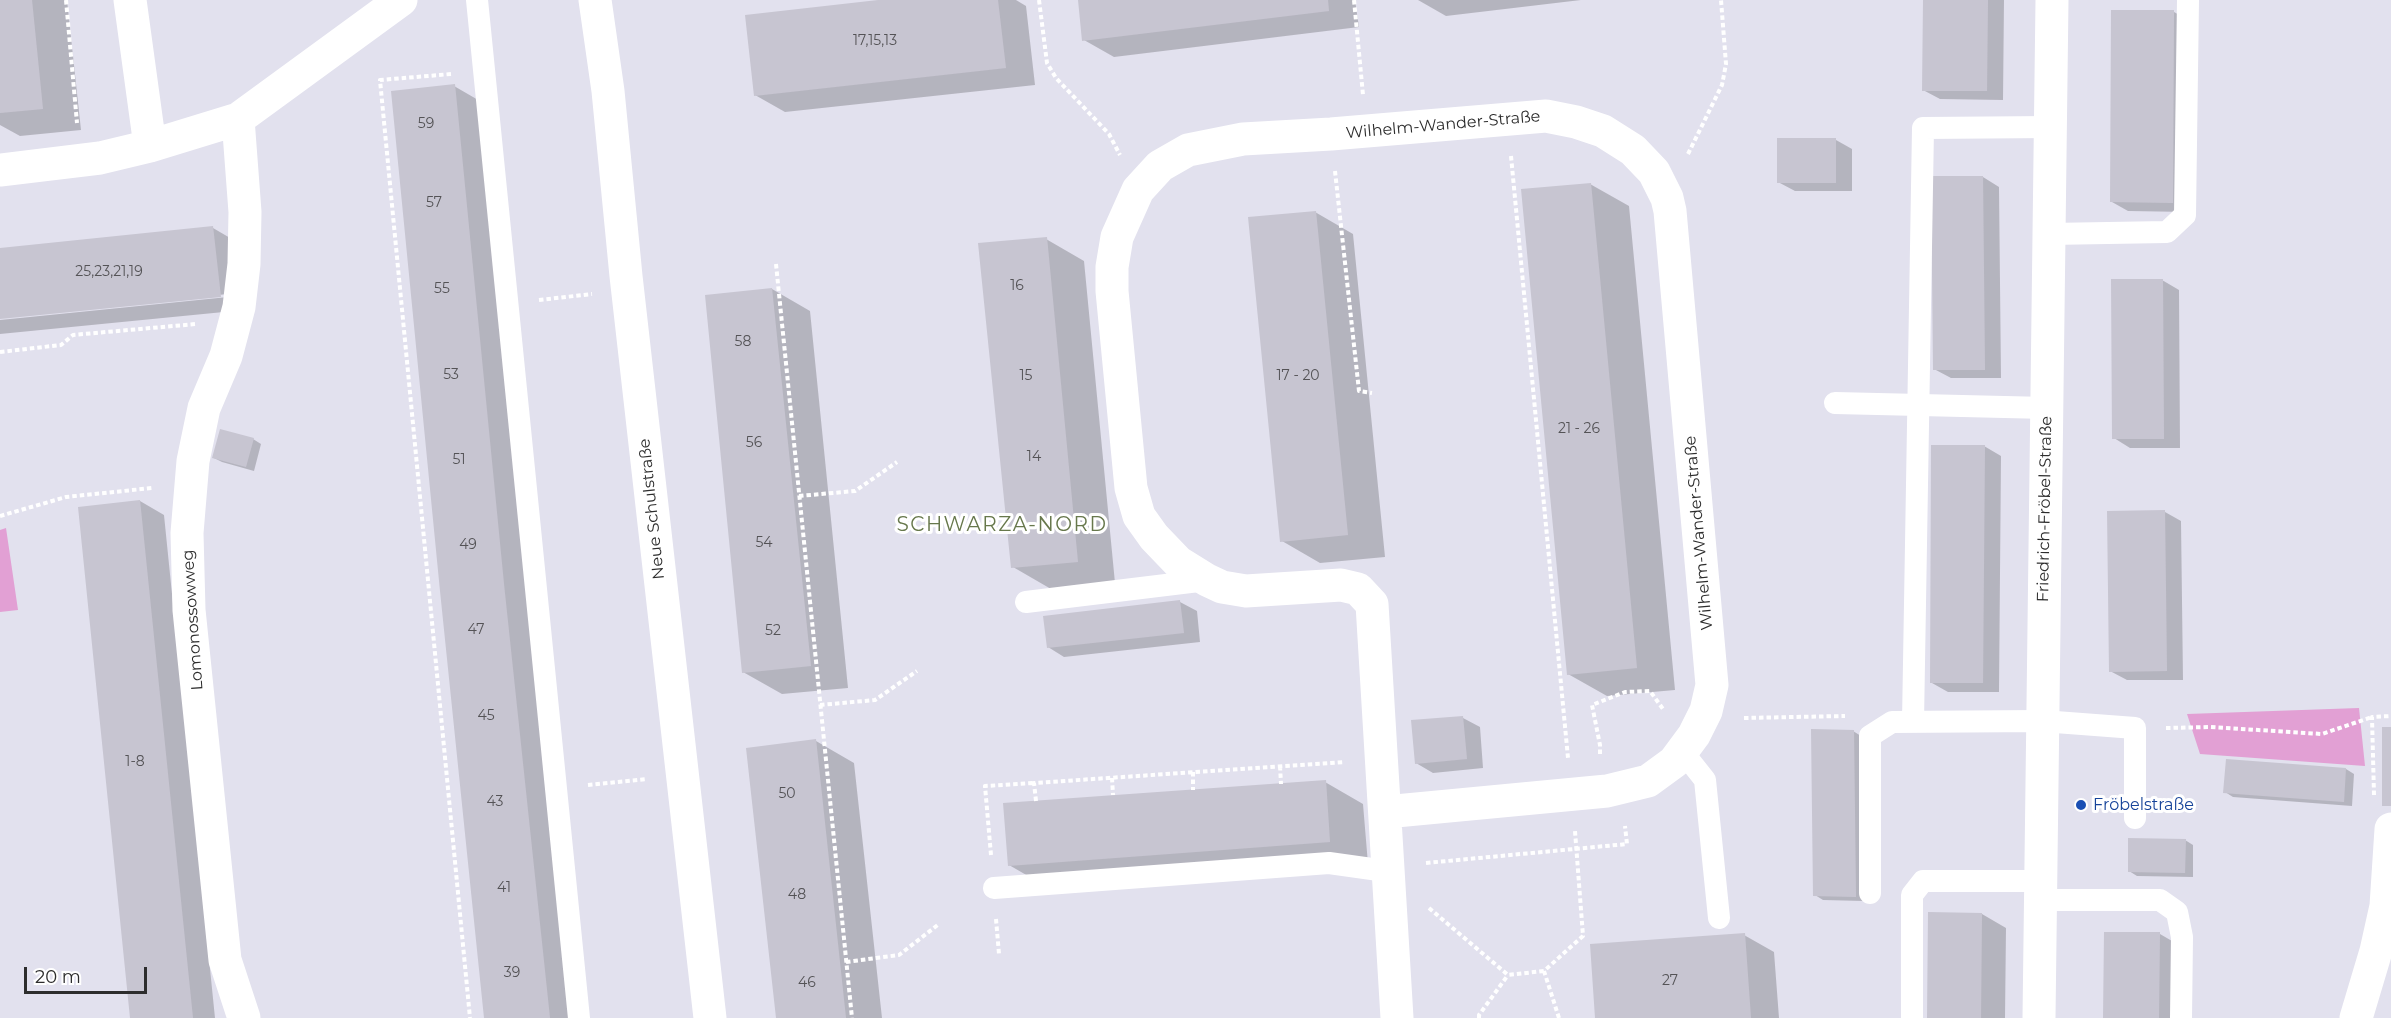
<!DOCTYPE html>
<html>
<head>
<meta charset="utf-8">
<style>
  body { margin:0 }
  #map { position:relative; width:2391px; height:1018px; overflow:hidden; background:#e2e1ee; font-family:Montserrat,sans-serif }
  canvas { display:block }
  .scale { position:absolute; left:24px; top:967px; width:123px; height:27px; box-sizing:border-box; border:3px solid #2d2d2d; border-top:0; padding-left:8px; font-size:18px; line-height:21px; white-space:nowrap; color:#2d2d2d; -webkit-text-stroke:4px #fff; paint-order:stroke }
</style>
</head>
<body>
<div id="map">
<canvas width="2391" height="1018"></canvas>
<div class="scale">20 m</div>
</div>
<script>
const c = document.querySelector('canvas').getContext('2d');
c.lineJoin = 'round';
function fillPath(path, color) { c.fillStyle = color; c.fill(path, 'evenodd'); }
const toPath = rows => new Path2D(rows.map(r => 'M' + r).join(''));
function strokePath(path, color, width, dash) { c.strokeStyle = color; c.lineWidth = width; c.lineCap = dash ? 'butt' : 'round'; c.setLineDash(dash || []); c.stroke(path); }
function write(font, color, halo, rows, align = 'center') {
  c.font = font + ' Montserrat,sans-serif'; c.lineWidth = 6; c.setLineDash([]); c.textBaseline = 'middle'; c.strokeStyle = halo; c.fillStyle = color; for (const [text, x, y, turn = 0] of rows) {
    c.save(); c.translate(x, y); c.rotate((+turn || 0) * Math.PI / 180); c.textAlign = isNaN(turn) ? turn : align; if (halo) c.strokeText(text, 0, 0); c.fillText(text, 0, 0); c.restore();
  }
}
const green = toPath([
  [6,528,18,610,0,612,0,530],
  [2359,708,2365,766,2200,754,2187,714]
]);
const shadow = toPath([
  [0,0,67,0,81,130,20,136,0,125],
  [892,0,1016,0,1026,6,1035,85,785,112,755,95],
  [1079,0,1355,0,1359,27,1114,57,1084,40],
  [1418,0,1581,0,1446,16],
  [1924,0,2004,0,2003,100,1940,99,1923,90],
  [2174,12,2190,21,2189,212,2128,211,2112,202],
  [454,86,492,108,585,1018,485,1018],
  [1836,140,1852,149,1852,191,1795,191,1778,182],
  [1983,177,1999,187,2001,378,1951,378,1934,369],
  [1590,184,1629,206,1675,690,1607,696,1568,674],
  [1315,212,1353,234,1385,557,1320,563,1282,541],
  [213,228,237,242,244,310,0,334,0,320,228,297,228,294,0,317,0,249],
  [1046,239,1084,261,1115,583,1051,589,1013,567],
  [2162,280,2179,290,2180,448,2130,448,2114,438],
  [772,289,810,311,848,688,782,694,743,672],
  [253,439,261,444,254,471,222,462,214,458],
  [1984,446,2001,456,1999,692,1948,692,1932,683],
  [140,501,164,515,215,1018,132,1018],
  [2165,512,2181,521,2183,680,2127,680,2110,671],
  [1180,602,1197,611,1200,642,1064,657,1048,647],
  [1463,718,1480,727,1483,768,1433,773,1416,763],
  [1853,731,1861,736,1864,901,1823,900,1815,895],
  [816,741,854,763,882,1018,777,1018],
  [2227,761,2346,769,2354,774,2352,806,2233,797,2225,792],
  [1325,782,1363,804,1368,864,1047,887,1009,865],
  [2185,840,2193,845,2193,877,2137,876,2129,871],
  [1929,913,1982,914,2006,928,2005,1018,1928,1018],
  [2160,934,2184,948,2183,1018,2105,1018],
  [1744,935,1774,952,1779,1018,1597,1018]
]);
const building = toPath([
  [0,0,32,0,43,109,0,113],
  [878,0,998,0,1006,68,754,96,745,15],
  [1078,0,1328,0,1329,11,1082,41],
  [1923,0,1988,0,1987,91,1922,91],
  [2111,10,2174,10,2173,203,2110,202],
  [455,84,504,584,550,1018,484,1018,440,591,391,91],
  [1777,138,1836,138,1836,183,1777,183],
  [1931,176,1983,176,1985,370,1933,370],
  [1591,183,1637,668,1567,675,1521,189],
  [1316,211,1348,535,1280,542,1248,217],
  [213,226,221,297,0,319,0,248],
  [1047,237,1078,562,1011,568,978,243],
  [2111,279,2163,279,2164,439,2112,439],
  [772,288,811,666,742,673,705,295],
  [220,429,254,438,246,467,212,458],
  [1931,445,1985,445,1983,683,1930,683],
  [140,500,193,1018,130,1018,78,507],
  [2165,510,2167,671,2109,672,2107,511],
  [1180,600,1184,633,1047,648,1043,616],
  [1463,716,1467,759,1415,764,1411,720],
  [2382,727,2391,727,2391,806,2382,806],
  [1811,729,1854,730,1856,897,1813,896],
  [816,739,846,1018,776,1018,746,748],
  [2226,759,2346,768,2344,802,2223,793],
  [1326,780,1330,842,1008,866,1003,803],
  [2128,838,2186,839,2185,873,2128,872],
  [1928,912,1982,913,1981,1018,1927,1018],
  [2104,932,2160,932,2159,1018,2103,1018],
  [1745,933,1751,1018,1595,1018,1590,944]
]);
const path = toPath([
  [66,0,77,123],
  [1039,0,1047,63,1056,78,1109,134,1120,155],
  [1354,0,1363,95],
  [451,74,380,80,470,1018],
  [1688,154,1722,85,1726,64,1721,0],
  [1511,156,1568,758],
  [1335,171,1359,391,1372,393],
  [776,264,852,1018],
  [539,300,592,294],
  [0,352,61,345,73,335,196,324],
  [799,496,855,491,897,462],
  [0,516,66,497,152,488],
  [820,705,875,700,917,671],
  [1744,718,1845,716],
  [2166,728,2210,727,2322,734,2372,717],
  [1600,754,1600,745,1592,705,1625,692,1650,691,1663,709],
  [1280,766,1281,784],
  [1193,772,1193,790],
  [1112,778,1113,795],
  [588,785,647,779],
  [2374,795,2372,717,2391,716],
  [1036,801,1034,783,1345,762],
  [991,855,985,786,1034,783],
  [1426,863,1627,844,1625,826],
  [1429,908,1508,975,1544,971],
  [996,919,999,954],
  [846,962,899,955,939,924],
  [1479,1018,1479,1015,1508,975],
  [1559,1018,1544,971,1583,936,1575,831]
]);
const service = toPath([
  [477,0,579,1018],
  [2049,234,2167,232,2185,215,2188,0],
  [1835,403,2047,408],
  [1026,602,1207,580],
  [1913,722,1923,128,2051,127],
  [1682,751,1705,780,1719,918],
  [994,888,1329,863,1386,871],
  [1870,893,1870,736,1892,722,2042,721,2135,728,2135,818],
  [2040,900,2160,900,2177,912,2182,937,2181,1018],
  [1912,1018,1912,895,1923,881,2040,881]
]);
const minor = toPath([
  [130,0,150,146],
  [595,0,608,91,626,276,710,1018],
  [238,119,245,212,244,264,239,307,226,356,204,408,193,461,187,533,189,610,225,960,244,1018],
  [0,170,100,158,150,146,238,119,401,0],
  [1385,812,1607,791,1648,781,1674,762,1694,735,1706,711,1712,685,1670,211,1667,198,1654,172,1633,150,1603,131,1576,122,1546,116,1331,134,1243,139,1188,150,1160,166,1138,190,1117,237,1112,267,1112,291,1131,488,1139,516,1154,537,1178,562,1207,580,1222,587,1246,591,1341,585,1358,589,1372,604,1397,1018],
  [2356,1018,2376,951,2386,906,2391,829]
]);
const tertiary = toPath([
  [2039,1018,2052,0]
]);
const markers = [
  [2081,805,6,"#1a4fb4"]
];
const numberNames = [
  ["17,15,13",875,41],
  ["59",426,124],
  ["57",434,203],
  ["25,23,21,19",109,272],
  ["16",1017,286],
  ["55",442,289],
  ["58",743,342],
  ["53",451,375],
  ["15",1026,376],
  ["17 - 20",1298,376],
  ["21 - 26",1579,429],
  ["56",754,443],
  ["14",1034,457],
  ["51",459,460],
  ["54",764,543],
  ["49",468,545],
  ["47",476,630],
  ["52",773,631],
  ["45",486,716],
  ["1-8",135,762],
  ["50",787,794],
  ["43",495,802],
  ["41",504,888],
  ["48",797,895],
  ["39",512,973],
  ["27",1670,981],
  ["46",807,983]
];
const streetNames = [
  ["Wilhelm-Wander-Straße",1443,125,-5],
  ["Neue Schulstraße",652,509,-96],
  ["Friedrich-Fröbel-Straße",2045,509,-89],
  ["Wilhelm-Wander-Straße",1699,533,-95],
  ["Lomonossowweg",193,620,-94]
];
const transitNames = [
  ["Fröbelstraße",2093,805]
];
const quarterNames = [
  ["SCHWARZA-NORD",1002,525]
];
fillPath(green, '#e2a0d4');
fillPath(shadow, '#0003');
fillPath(building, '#c7c5d1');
strokePath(path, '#fff', 4, [4.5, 3]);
strokePath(service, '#fff', 22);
strokePath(minor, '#fff', 33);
strokePath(tertiary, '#fff', 33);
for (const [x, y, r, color] of markers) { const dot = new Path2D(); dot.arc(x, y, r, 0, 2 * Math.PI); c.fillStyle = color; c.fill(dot); strokePath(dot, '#fff', 2); }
write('14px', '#545356', null, numberNames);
write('16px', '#2d2d2d', '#fff', streetNames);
write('16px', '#164399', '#fff', transitNames, 'left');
c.letterSpacing = '1.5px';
write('20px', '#67784c', '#fff', quarterNames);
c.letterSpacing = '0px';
</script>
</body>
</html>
